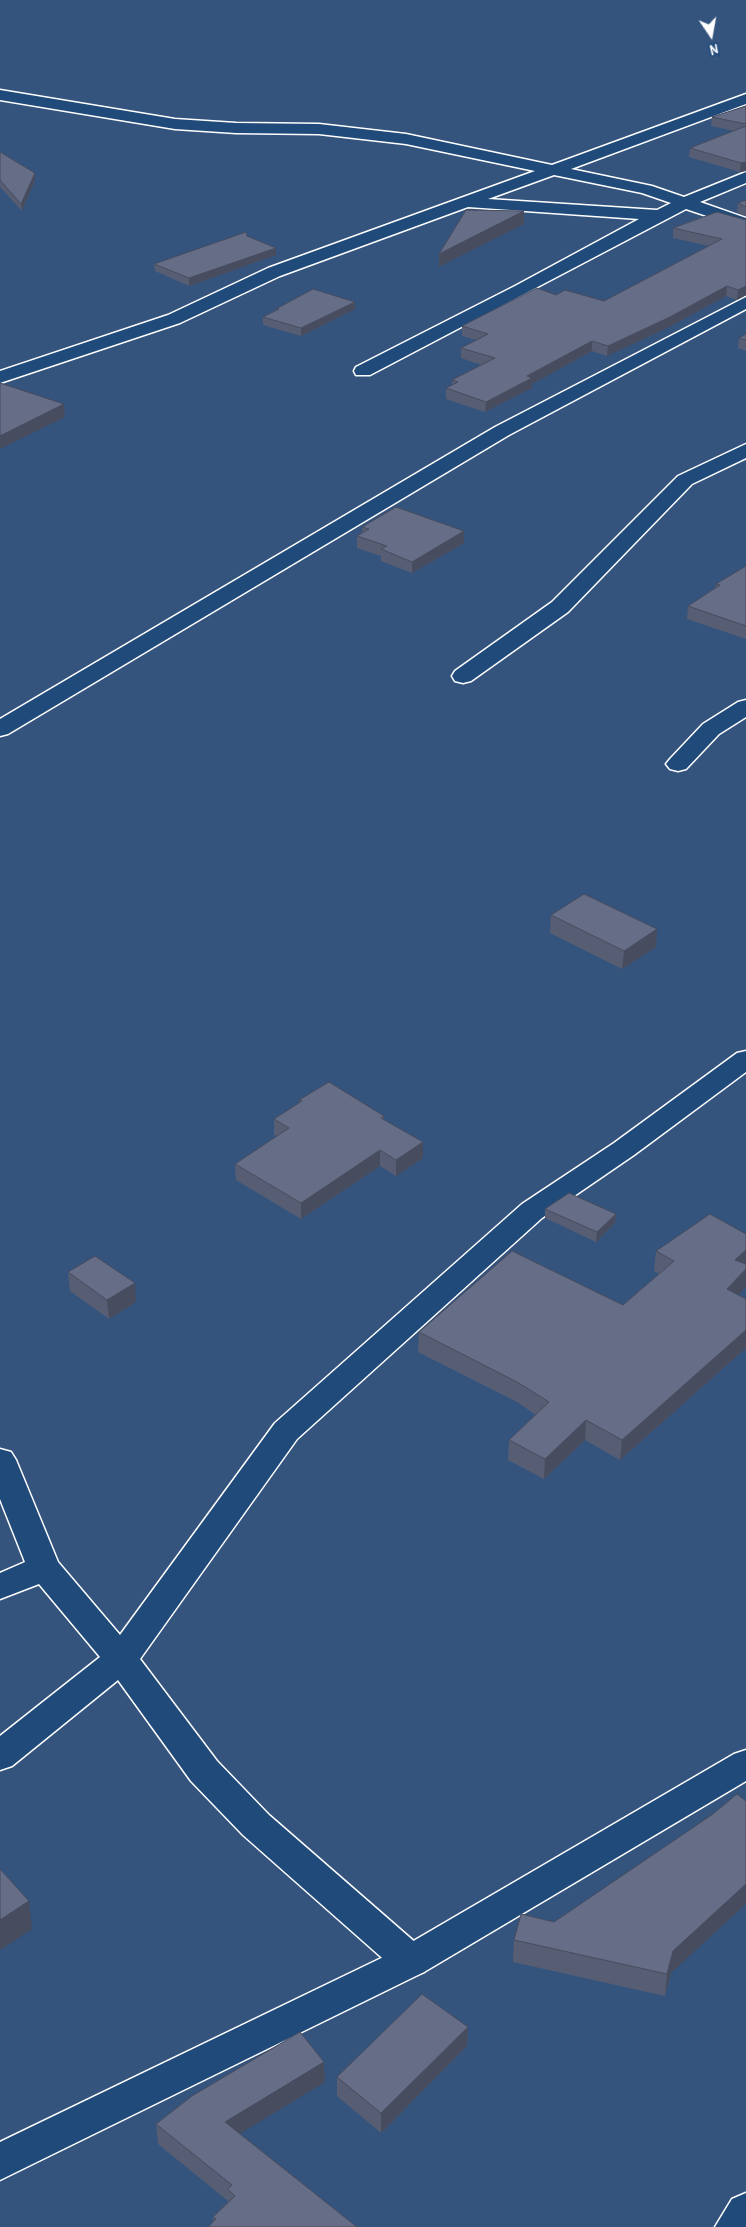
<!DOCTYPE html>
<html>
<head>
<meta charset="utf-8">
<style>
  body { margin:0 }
  #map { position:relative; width:746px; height:2227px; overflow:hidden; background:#34547e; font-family:"Patrick Hand",sans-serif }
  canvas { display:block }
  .north { position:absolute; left:686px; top:10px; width:50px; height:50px; -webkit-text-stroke:4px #1f4a7a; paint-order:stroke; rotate:168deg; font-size:14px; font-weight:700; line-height:20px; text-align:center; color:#fff }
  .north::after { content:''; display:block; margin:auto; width:18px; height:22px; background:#fff; clip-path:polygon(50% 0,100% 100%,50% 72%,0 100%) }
</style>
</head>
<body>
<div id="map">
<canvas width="746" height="2227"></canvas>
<div class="north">N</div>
</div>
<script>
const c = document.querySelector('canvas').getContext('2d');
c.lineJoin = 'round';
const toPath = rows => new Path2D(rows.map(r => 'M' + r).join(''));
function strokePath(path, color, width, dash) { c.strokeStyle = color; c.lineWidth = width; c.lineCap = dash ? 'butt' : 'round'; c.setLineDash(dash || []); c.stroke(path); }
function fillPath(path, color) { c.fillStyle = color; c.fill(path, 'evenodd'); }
const minor = toPath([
  [0,90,175,119,236,123,319,124,406,134,552,165,746,94,746,104,571,169,652,186,684,197,746,172,746,183,700,202,746,218,746,229,686,209,370,375,356,375,354,371,356,367,515,286,639,219,468,207,280,276,180,323,0,383,0,371,168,315,268,268,535,171,406,144,319,134,236,133,175,129,0,100,0,90],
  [554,175,642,193,671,203,657,210,488,199,554,175],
  [746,297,746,309,509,435,8,734,0,736,0,719,495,427,746,297],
  [746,444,746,458,692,484,568,612,471,681,463,683,455,681,452,676,455,671,552,602,678,476,746,444],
  [746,700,746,717,719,734,686,769,678,771,670,769,666,764,670,759,703,724,738,702,746,700],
  [746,1051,746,1072,634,1155,542,1218,297,1439,140,1659,217,1761,269,1815,424,1950,430,1961,424,1972,411,1977,398,1972,243,1835,191,1781,118,1680,12,1766,0,1770,0,1736,100,1657,39,1584,0,1599,0,1573,25,1562,0,1499,0,1449,11,1452,16,1460,58,1562,120,1635,275,1423,522,1204,614,1143,737,1053,746,1051]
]);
const tertiary = toPath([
  [746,1750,746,1781,424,1972,0,2180,0,2142,398,1950,734,1754,746,1750]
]);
const trunk = toPath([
  [746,2193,746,2227,715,2227,732,2199,746,2193]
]);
const wall = toPath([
  [746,106,746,171,740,172,689,157,690,148,734,131,711,126,712,117],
  [0,152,35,180,22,211,0,187],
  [746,200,746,216,737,213,738,203],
  [746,220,737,300,726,296,669,327,607,356,592,351,532,384,532,388,485,412,446,399,446,388,452,386,452,380,482,365,461,358,461,348,476,340,462,336,462,326,556,295,604,301,709,246,673,238,673,228],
  [276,255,189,286,155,271,154,264],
  [355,302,355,309,301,336,263,325,263,317,276,310,276,309],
  [746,334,746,351,738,348,739,338],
  [362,527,464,543,412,573,381,561,381,556,357,548,357,536,362,533],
  [746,566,746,639,687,619,688,606,715,588,716,584],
  [551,915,656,947,622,969,550,933],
  [299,1100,384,1116,384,1120,423,1142,423,1158,396,1176,380,1166,301,1219,236,1180,235,1164,277,1136,274,1135,274,1119,299,1103],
  [545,1209,616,1214,615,1223,596,1242,545,1218],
  [656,1251,746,1287,738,1295,746,1299,746,1348,620,1460,585,1440,544,1479,508,1460,509,1440,536,1415,517,1402,418,1352,419,1332,623,1305,659,1274,654,1271],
  [68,1272,136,1302,109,1319,70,1291],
  [514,1940,671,1973,665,1996,513,1962],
  [468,2027,467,2046,381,2133,337,2096,337,2077],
  [325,2082,239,2133,357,2227,213,2222,213,2217,228,2202,228,2201,158,2144,156,2124]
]);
const shadedWall = toPath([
  [746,162,746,171,740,172,741,163],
  [35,173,35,180,22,211,21,204],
  [524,211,524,224,439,267,439,254],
  [276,248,276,255,189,286,189,278],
  [727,286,726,296,669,327,607,356,608,346],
  [746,286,746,295,737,300,738,290],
  [355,302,355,309,301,336,301,328],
  [592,341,592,351,532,384,532,388,485,412,486,402,527,376],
  [64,404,65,417,0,449,0,436],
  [464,531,464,543,412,573,412,562],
  [657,929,656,947,622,969,624,951],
  [423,1142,423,1158,396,1176,396,1160],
  [380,1150,380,1166,301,1219,301,1203],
  [616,1214,615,1223,596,1242,597,1232],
  [746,1250,746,1268,735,1260],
  [746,1269,746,1287,725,1309,727,1289],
  [135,1283,136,1302,109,1319,107,1300],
  [746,1330,746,1348,620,1460,622,1440],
  [586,1420,585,1440,544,1479,545,1459],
  [746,1884,746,1904,671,1973,665,1996,667,1974,673,1951],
  [29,1901,32,1929,0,1950,0,1920],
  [468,2027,467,2046,381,2133,381,2113],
  [324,2062,325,2082,226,2142,225,2122]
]);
const building = toPath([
  [746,106,746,124,712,117,746,106],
  [746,126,746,162,741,163,690,148,746,126],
  [0,152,35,173,21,204,0,180,0,152],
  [746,200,746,207,738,203,746,200],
  [466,210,524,211,439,254,466,210],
  [717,212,746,220,746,286,738,290,727,286,670,317,608,346,592,341,527,376,532,378,486,402,446,388,458,382,452,380,495,358,461,348,488,334,462,326,537,288,556,295,565,290,604,301,722,239,673,228,717,212],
  [246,232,247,236,276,248,189,278,154,264,246,232],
  [313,289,355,302,301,328,263,317,279,309,276,309,313,289],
  [746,334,746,340,739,338,746,334],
  [0,383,64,404,0,436,0,383],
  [396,507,464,531,412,562,381,549,387,546,357,536,369,529,362,527,396,507],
  [746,566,746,626,688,606,720,585,716,584,746,566],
  [584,894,657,929,624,951,551,915,584,894],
  [329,1082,384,1116,381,1118,423,1142,396,1160,380,1150,301,1203,235,1164,289,1128,274,1119,302,1101,299,1100,329,1082],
  [569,1193,616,1214,597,1232,545,1209,569,1193],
  [710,1214,746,1234,746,1250,735,1260,746,1264,746,1269,727,1289,746,1299,746,1330,622,1440,586,1420,545,1459,509,1440,549,1402,517,1382,419,1332,512,1251,623,1305,674,1261,656,1251,710,1214],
  [95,1256,135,1283,107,1300,68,1272,95,1256],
  [737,1794,746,1801,746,1884,673,1951,667,1974,514,1940,521,1914,554,1922,713,1814,737,1794],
  [0,1869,29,1901,0,1920,0,1869],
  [422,1994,468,2027,381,2113,337,2077,422,1994],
  [300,2032,324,2062,225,2122,357,2227,208,2227,216,2219,213,2217,235,2196,228,2189,232,2185,156,2124,192,2096,300,2032]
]);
strokePath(minor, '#fff', 3);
strokePath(tertiary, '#fff', 3);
strokePath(trunk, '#fff', 3);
fillPath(minor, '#1f4a7a');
fillPath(tertiary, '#1f4a7a');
fillPath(trunk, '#1f4a7a');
fillPath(wall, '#575e74');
fillPath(shadedWall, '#474c5e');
fillPath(building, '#656d87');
strokePath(building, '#474c5e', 1);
</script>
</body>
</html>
